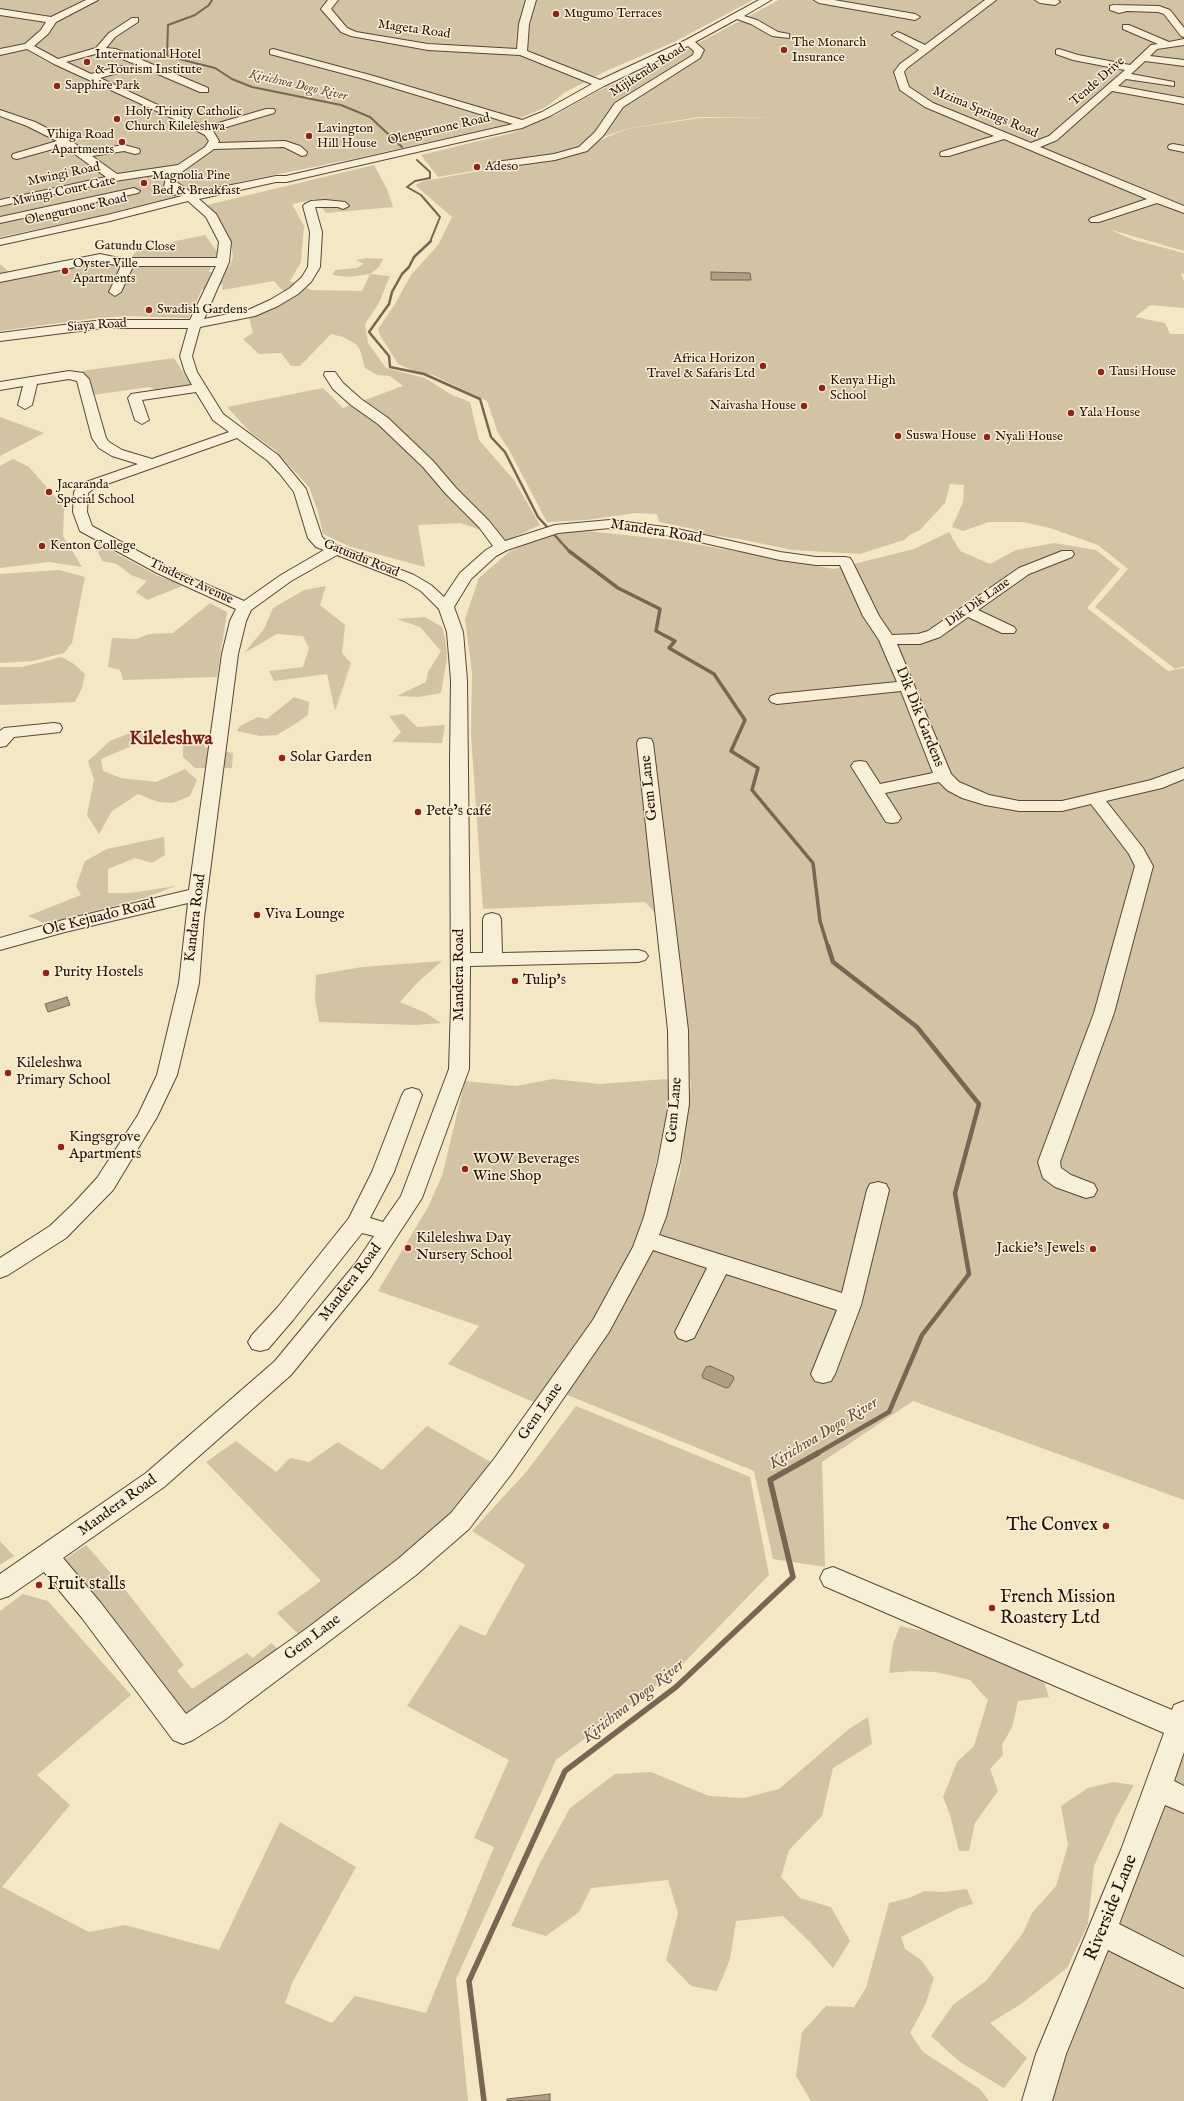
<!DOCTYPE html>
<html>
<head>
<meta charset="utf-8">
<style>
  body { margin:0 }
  canvas { display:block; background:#f4e7c4 }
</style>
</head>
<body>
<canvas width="1184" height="2101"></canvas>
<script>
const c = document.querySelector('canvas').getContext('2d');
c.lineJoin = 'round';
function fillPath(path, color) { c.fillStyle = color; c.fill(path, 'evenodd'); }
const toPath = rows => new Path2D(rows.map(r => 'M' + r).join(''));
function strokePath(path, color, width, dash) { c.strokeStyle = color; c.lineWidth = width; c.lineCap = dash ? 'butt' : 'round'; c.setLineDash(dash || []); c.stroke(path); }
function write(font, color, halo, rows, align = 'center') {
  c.font = font + ' "IM FELL English",serif'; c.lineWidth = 3; c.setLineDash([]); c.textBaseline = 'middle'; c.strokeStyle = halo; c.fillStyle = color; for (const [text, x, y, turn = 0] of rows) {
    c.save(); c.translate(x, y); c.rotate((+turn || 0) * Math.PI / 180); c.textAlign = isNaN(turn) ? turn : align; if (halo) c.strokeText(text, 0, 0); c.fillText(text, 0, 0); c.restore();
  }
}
const green = toPath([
  [0,0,753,0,674,42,606,71,564,93,546,107,504,125,353,159,244,181,145,204,95,217,0,237],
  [779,0,1184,0,1184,251,1108,229,1134,240,1184,253,1184,274,1181,273,1184,282,1184,308,1150,305,1135,317,1165,323,1170,334,1184,334,1184,666,1175,669,1095,607,1128,569,1098,545,1050,528,1023,522,989,522,963,531,952,527,963,502,964,485,950,484,945,503,920,530,911,534,904,540,860,554,792,550,740,539,703,534,693,529,659,522,657,514,636,513,586,520,547,522,509,450,498,433,487,401,433,375,414,371,398,364,380,335,378,329,395,304,411,275,438,245,452,217,415,185,424,181,579,153,598,141,627,129,700,118,777,117,699,117,626,129,600,138,577,153,438,177,421,155,512,133,555,115,596,92,676,55],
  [374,165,387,189,393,207,326,213,315,199,292,204,304,226,301,262,290,281,311,290,362,291,370,274,349,277,333,275,335,270,357,268,364,264,356,260,367,258,383,259,379,267,370,274,390,276,379,303,365,324,368,343,386,368,425,378,452,395,470,402,479,440,514,480,540,525,508,540,461,523,418,525,425,567,351,547,323,534,318,512,309,487,275,450,251,433,227,407,323,388,343,408,403,386,390,376,377,375,365,368,360,350,356,344,343,337,331,334,300,366,291,366,281,353,259,354,243,339,253,333,249,317,267,311,295,297,281,289,274,281,222,290,223,284,206,290,202,289,189,318,129,316,96,318,0,331,0,264,12,275,93,257,124,264,131,258,138,249,205,235,218,253,209,272,214,272,230,266,233,257,231,244,222,226,207,205],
  [174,358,192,386,158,391,149,387,93,395,82,371],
  [0,417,44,433,0,456],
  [13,459,29,467,64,507,63,536,82,567,49,562,0,568,0,466],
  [577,530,673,540,834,569,914,549,949,532,960,551,990,564,1016,550,1054,543,1096,550,1120,569,1087,608,1168,671,1184,668,1184,1500,913,1401,822,1462,825,1567,773,1559,754,1471,565,1394,641,1274,661,1224,680,1174,691,1084,655,913,645,902,483,909,471,734,472,673,465,619,479,578,510,551,541,538],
  [105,544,117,554,158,576,185,585,147,600,136,592,147,581,131,575,117,564,102,561,95,545],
  [59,570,85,577,72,643,64,653,33,661,0,663,0,574],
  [326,586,320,605,345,625,342,653,351,663,335,711,327,674,274,681,269,671,303,667,309,648,303,636,277,634,244,653,264,629,273,608,304,590],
  [210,603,227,612,217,677,123,680,120,670,108,667,112,638,136,639,149,634,173,633],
  [425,617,442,627,445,638,447,657,441,693,419,697,397,696,426,682,428,672,441,651,420,627,397,619],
  [61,657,74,664,85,674,82,688,75,702,0,705,0,667,22,667],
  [294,697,309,702,308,715,295,724,277,735,260,736,237,731,240,726,258,717,267,719],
  [404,714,417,727,445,725,442,743,392,742,401,732,389,716],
  [140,729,146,740,101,759,103,771,121,778,156,782,185,769,197,780,190,796,173,803,158,802,138,794,112,811,99,834,87,815,94,780,88,761,110,741],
  [200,733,205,747,233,753,232,768,195,768,183,757,183,736],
  [164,837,165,855,152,863,135,858,108,869,108,893,131,893,176,886,147,897,46,924,28,916,81,895,76,886,85,861,107,849],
  [442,961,418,982,400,1002,426,1013,441,1023,416,1025,319,1022,315,999,316,975,362,967],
  [553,1079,600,1084,667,1079,671,1093,640,1238,624,1274,540,1405,448,1364,479,1326,378,1291,428,1207,442,1176,465,1081,516,1086],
  [576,1406,750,1477,769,1575,675,1672,556,1760,456,1979,468,2101,0,2101,0,1611,23,1594,48,1601,131,1695,37,1775,70,1805,2,1887,89,1932,125,1925,219,1950,280,1822,356,1867,293,1981,285,2003,332,2023,355,1996,426,2013,494,1847,474,1838,509,1760,407,1706,460,1625,485,1636,525,1565,472,1531,527,1471],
  [427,1426,496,1465,455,1516,303,1639,277,1613,321,1581,206,1462,236,1441,276,1472,290,1458,309,1462,338,1442,382,1470],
  [0,1541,14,1556,0,1565],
  [86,1545,123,1587,184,1665,177,1671,192,1689,247,1653,253,1658,271,1643,278,1649,287,1642,292,1650,184,1727,58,1564],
  [900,1626,929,1632,1009,1659,1044,1682,1049,1697,1018,1701,1012,1727,1002,1745,1003,1755,990,1769,998,1791,975,1823,969,1851,959,1851,950,1815,943,1797,957,1762,974,1746,988,1700,970,1680,936,1672,911,1671,889,1673,893,1644],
  [868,1717,872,1744,833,1768,822,1816,789,1850,781,1877,800,1898,831,1907,850,1941,833,1968,810,1942,783,1916,736,1921,730,1959,717,1991,691,1986,666,1960,678,1913,668,1880,591,1888,579,1912,546,1936,511,1926,540,1863,570,1808,615,1774,651,1772,709,1796,744,1798,779,1789,849,1729],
  [1184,1754,1184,2101,1048,2101,1136,1870],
  [1113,1782,1134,1785,1116,1818,1094,1866,1088,1924,1067,1968,1021,2004,990,2023,1027,2058,1004,2088,960,2062,931,2036,953,2005,986,1981,1023,1933,1032,1913,1056,1886,1068,1845,1061,1806,1088,1788],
  [967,1889,973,1904,959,1908,901,1937,905,1949,921,1960,934,1978,925,2005,910,2033,923,2052,980,2089,989,2101,811,2101,796,2076,802,2032,826,2006,854,2007,866,1988,889,1903,909,1898,925,1891,944,1892]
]);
const water = toPath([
  [711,272,750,273,751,280,711,280,711,272],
  [67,997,70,1005,48,1012,45,1004,67,997],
  [710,1366,733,1376,734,1379,729,1387,726,1388,703,1378,702,1375,706,1367,710,1366],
  [550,2094,550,2101,507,2101,507,2099,550,2094]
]);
const streamFar4 = toPath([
  [212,0,209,5,195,15,168,25,167,56,215,68,232,79,252,87,341,105,370,117,402,147],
  [417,160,430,172,430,178,415,181,407,187,421,195,440,217,430,242]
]);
const streamFar3 = toPath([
  [431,241,414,257,409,267,402,274,392,292,389,304,369,332,389,356,390,367,424,374,480,399,491,437,505,452,538,517,570,552]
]);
const streamFar2 = toPath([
  [569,551,618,588,660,609,656,631,675,641,669,648,714,674,745,720,731,751,758,768,752,790,813,863,820,921,828,947]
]);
const streamFar1 = toPath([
  [816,1454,889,1412,922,1335,969,1274,955,1193,979,1104,917,1027,833,962,828,946]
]);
const stream = toPath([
  [484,2101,469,1981,565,1771,676,1687,793,1577,770,1480,818,1453]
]);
const minor = toPath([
  [86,0,98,0,56,22,48,34,34,46,58,59,96,48,109,33,132,18,138,18,138,22,115,37,106,48,116,49,208,88,208,92,200,92,111,54,99,53,66,62,91,74,121,66,124,67,124,71,100,78,205,127,266,109,274,109,275,111,274,113,213,131,219,141,218,143,285,141,300,146,307,152,306,155,302,156,284,147,214,149,176,176,175,181,192,193,276,176,286,176,513,124,364,79,270,54,270,50,273,49,370,75,522,120,542,112,592,84,520,55,428,50,351,36,341,32,321,9,328,0,338,0,331,9,347,28,356,32,428,44,517,49,519,24,526,0,536,0,529,24,527,51,600,80,686,40,759,0,771,0,744,16,757,20,778,32,789,34,789,38,772,36,751,24,737,19,695,42,704,50,700,58,623,107,603,136,587,151,555,160,496,168,491,165,496,162,554,154,579,147,595,132,615,103,693,55,694,51,688,46,604,86,550,116,522,128,286,182,276,182,199,199,216,214,231,242,229,262,204,319,248,310,270,300,290,288,302,277,308,267,310,232,303,206,305,204,311,201,325,200,345,202,349,206,343,209,338,207,315,207,322,232,320,267,311,282,298,294,278,306,255,316,200,327,192,356,197,372,223,414,278,455,306,489,322,537,326,541,414,575,431,585,444,597,460,573,486,550,493,546,479,527,446,494,423,467,378,424,351,405,333,389,324,375,325,372,335,372,343,383,361,399,388,418,433,461,456,488,489,521,505,541,555,525,610,520,673,528,780,552,816,557,845,557,850,558,852,561,879,616,892,635,918,634,928,631,1019,568,1062,551,1072,551,1074,554,1072,557,1029,574,978,610,1014,627,1016,630,1014,633,1002,633,968,617,940,637,920,644,897,644,951,774,959,782,989,795,1019,801,1062,801,1151,780,1184,768,1184,779,1162,788,1106,801,1143,848,1153,866,1114,1013,1060,1162,1061,1168,1071,1175,1094,1184,1097,1190,1094,1196,1086,1198,1055,1187,1043,1178,1038,1162,1094,1013,1135,866,1129,854,1091,804,1062,811,1019,811,985,805,962,798,947,790,939,782,885,793,901,818,898,822,892,823,886,822,851,766,854,762,860,761,866,762,880,784,933,773,901,691,777,704,771,702,769,699,771,696,777,694,897,682,879,640,863,616,840,565,816,565,780,560,673,536,610,528,558,533,507,550,496,556,471,579,454,607,463,632,467,680,470,953,483,953,483,919,485,915,492,913,499,915,501,919,502,953,638,950,645,952,648,956,645,960,638,962,470,966,469,1069,422,1198,371,1276,291,1375,164,1487,63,1558,100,1602,186,1714,306,1629,398,1559,451,1513,494,1459,593,1320,633,1247,644,1217,658,1162,669,1104,668,1030,637,743,639,739,645,738,651,739,653,743,688,1030,689,1104,680,1162,666,1217,659,1235,842,1293,867,1190,870,1184,878,1182,886,1184,889,1190,861,1305,835,1374,831,1381,823,1383,815,1381,811,1374,837,1310,726,1274,694,1338,686,1341,678,1338,675,1332,707,1268,653,1250,609,1332,512,1473,469,1529,416,1575,324,1645,223,1721,193,1740,183,1744,173,1740,82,1618,44,1572,9,1596,0,1599,0,1574,146,1473,275,1361,355,1264,374,1236,362,1233,293,1320,268,1349,260,1351,252,1349,248,1342,252,1335,277,1308,349,1218,372,1172,402,1095,405,1090,412,1088,419,1090,422,1095,394,1172,370,1218,383,1222,401,1196,449,1069,451,1006,450,762,451,680,447,632,439,609,421,591,404,581,337,555,291,581,251,610,246,621,238,654,204,918,199,983,177,1075,157,1117,113,1190,66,1238,8,1275,0,1278,0,1258,50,1226,74,1203,97,1178,138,1115,157,1075,179,983,188,903,65,932,0,950,0,938,63,920,189,890,222,654,230,621,236,609,157,573,80,531,73,512,74,492,76,489,83,483,138,464,112,456,99,448,92,438,77,381,69,379,37,384,32,405,25,409,18,405,23,386,0,390,0,382,69,371,83,373,89,379,106,438,109,442,122,450,152,459,229,432,213,420,196,392,142,400,149,420,142,424,135,420,128,398,131,394,192,385,185,372,180,356,188,328,103,328,0,341,0,333,103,320,190,320,216,266,133,266,121,292,115,296,109,292,121,266,100,262,0,282,0,274,100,254,119,258,217,258,219,242,206,217,188,201,110,221,0,245,0,239,107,215,182,196,179,193,174,195,170,194,164,187,167,173,115,181,0,206,0,200,106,177,64,146,17,159,13,158,12,156,13,154,57,141,27,126,0,116,0,110,35,122,70,140,85,151,124,145,139,149,140,151,139,153,135,154,124,151,92,156,117,174,178,165,205,147,209,141,205,135,174,119,54,64,27,49,0,55,0,49,25,44,41,30,46,22,0,15,0,9,51,17,86,0],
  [237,438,268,461,280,474,294,492,308,538,316,547,324,550,281,575,244,601,167,567,92,526,87,512,88,493,93,489,237,438],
  [814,0,834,0,915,14,920,17,915,20,819,3,814,0],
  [985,0,996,0,907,68,904,72,909,87,933,103,1031,143,1049,136,1125,70,1073,60,1056,54,1056,50,1059,49,1078,55,1130,65,1151,45,1158,44,1123,29,1123,25,1129,25,1169,42,1184,39,1184,45,1157,49,1150,56,1184,60,1184,66,1145,61,1131,74,1174,82,1174,86,1126,79,1118,86,1184,98,1184,104,1112,91,1057,140,1040,147,1184,206,1184,213,1157,203,1099,222,1091,222,1089,220,1091,218,1147,199,1004,139,949,156,941,156,940,154,941,152,994,136,925,107,900,90,894,72,900,64,919,50,892,35,897,32,900,33,925,45,985,0],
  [1035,0,1058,0,1060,2,1055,5,1040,3,1035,0],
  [1113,5,1159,6,1170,10,1184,28,1184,37,1181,36,1164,14,1158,12,1127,11,1119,13,1110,10,1110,6,1113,5],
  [1173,144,1184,146,1184,152,1169,149,1168,147,1169,145,1173,144],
  [134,188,140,191,138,193,0,223,0,217,134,188],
  [54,723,60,724,62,728,60,732,14,737,6,746,0,747,0,731,4,728,54,723],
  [833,1567,1172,1710,1174,1705,1184,1701,1184,1752,1174,1781,1184,1786,1184,1813,1165,1805,1119,1924,1184,1957,1184,1988,1108,1950,1066,2054,1052,2101,1022,2101,1036,2054,1121,1850,1164,1733,824,1586,820,1578,824,1570,833,1567]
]);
const markers = [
  [556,14,4,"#8f2418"],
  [784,50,4,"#8f2418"],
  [87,62,4,"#8f2418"],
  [57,86,4,"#8f2418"],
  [117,119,4,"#8f2418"],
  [309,136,4,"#8f2418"],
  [122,142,4,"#8f2418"],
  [477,167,4,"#8f2418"],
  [144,183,4,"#8f2418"],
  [65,271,4,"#8f2418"],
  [149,310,4,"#8f2418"],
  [763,366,4,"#8f2418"],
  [1101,372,4,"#8f2418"],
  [822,388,4,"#8f2418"],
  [804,406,4,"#8f2418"],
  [1071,413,4,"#8f2418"],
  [898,436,4,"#8f2418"],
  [987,437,4,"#8f2418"],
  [49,492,4,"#8f2418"],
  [42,546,4,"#8f2418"],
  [282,758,4,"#8f2418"],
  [418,812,4,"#8f2418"],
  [257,915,4,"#8f2418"],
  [46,973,4,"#8f2418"],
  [515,981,4,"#8f2418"],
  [8,1073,4,"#8f2418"],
  [61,1147,4,"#8f2418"],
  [465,1169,4,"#8f2418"],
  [408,1248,4,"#8f2418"],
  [1093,1249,4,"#8f2418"],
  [1106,1526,4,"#8f2418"],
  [39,1585,4,"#8f2418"],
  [992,1608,4,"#8f2418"]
];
const farPoinames = [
  ["Mugumo Terraces",564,14],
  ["The Monarch",792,43],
  ["Insurance",792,58],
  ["International Hotel",95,55],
  ["& Tourism Institute",95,70],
  ["Sapphire Park",65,86],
  ["Holy Trinity Catholic",125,112],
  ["Church Kileleshwa",125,127],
  ["Lavington",317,129],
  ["Hill House",317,144],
  ["Vihiga Road",114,135,"right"],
  ["Apartments",114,150,"right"],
  ["Adeso",485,167],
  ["Magnolia Pine",152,176],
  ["Bed & Breakfast",152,191],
  ["Oyster Ville",73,264],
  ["Apartments",73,279],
  ["Swadish Gardens",157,310],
  ["Africa Horizon",755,359,"right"],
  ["Travel & Safaris Ltd",755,374,"right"],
  ["Tausi House",1109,372],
  ["Kenya High",830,381],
  ["School",830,396],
  ["Naivasha House",796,406,"right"],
  ["Yala House",1079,413],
  ["Suswa House",906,436],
  ["Nyali House",995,437],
  ["Jacaranda",57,485],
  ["Special School",57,500],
  ["Kenton College",50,546]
];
const farStreetnames = [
  ["Mageta Road",414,30,8],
  ["Mijikenda Road",648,71,-33],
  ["Tende Drive",1098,82,-41],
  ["Mzima Springs Road",985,113,23],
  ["Olenguruone Road",439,130,-13],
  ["Mwingi Road",64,175,-12],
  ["Mwingi Court Gate",64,192,-12],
  ["Olenguruone Road",76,210,-13],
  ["Gatundu Close",135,247,1],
  ["Siaya Road",97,326,-4],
  ["Gatundu Road",361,559,22],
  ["Tinderet Avenue",191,582,25],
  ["Dik Dik Lane",978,603,-35]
];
const farWaternames = [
  ["Kirichwa Dogo River",298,86,13]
];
const streetNames = [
  ["Mandera Road",656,532,9],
  ["Dik Dik Gardens",919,717,68],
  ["Gem Lane",650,788,-96],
  ["Ole Kejuado Road",99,918,-14],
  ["Kandara Road",196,918,-83],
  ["Mandera Road",460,975,-90],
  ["Gem Lane",675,1110,-85],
  ["Mandera Road",351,1283,-53],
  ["Gem Lane",541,1412,-55],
  ["Mandera Road",118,1506,-36],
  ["Gem Lane",313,1638,-37]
];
const poiNames = [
  ["Solar Garden",290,758],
  ["Pete’s café",426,812],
  ["Viva Lounge",265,915],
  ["Purity Hostels",54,973],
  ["Tulip's",523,981],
  ["Kileleshwa",16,1064],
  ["Primary School",16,1081],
  ["Kingsgrove",69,1138],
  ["Apartments",69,1155],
  ["WOW Beverages",473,1160],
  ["Wine Shop",473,1177],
  ["Kileleshwa Day",416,1239],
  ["Nursery School",416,1256],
  ["Jackie's Jewels",1085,1249,"right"]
];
const waterNames = [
  ["Kirichwa Dogo River",824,1434,-31],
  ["Kirichwa Dogo River",634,1702,-38]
];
const nearPoinames = [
  ["The Convex",1098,1526,"right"],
  ["Fruit stalls",47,1585],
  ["French Mission",1000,1598],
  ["Roastery Ltd",1000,1619]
];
const nearStreetnames = [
  ["Riverside Lane",1112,1908,-68]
];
const districtNames = [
  ["Kileleshwa",171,740]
];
fillPath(green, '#d1c3a4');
fillPath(water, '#ae9e84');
strokePath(water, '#786653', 1);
strokePath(streamFar4, '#786653', 2);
strokePath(streamFar3, '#786653', 2.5);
strokePath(streamFar2, '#786653', 3.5);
strokePath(streamFar1, '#786653', 4.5);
strokePath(stream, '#786653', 5.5);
strokePath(minor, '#5a4638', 2);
fillPath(minor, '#f8efd9');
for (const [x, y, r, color] of markers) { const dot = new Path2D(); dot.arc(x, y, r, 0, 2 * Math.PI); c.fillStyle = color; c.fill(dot); strokePath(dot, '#f8efd9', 1.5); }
write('13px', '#261109', '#f8efd9', farPoinames, 'left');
write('13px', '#261109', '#f8efd9', farStreetnames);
write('italic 13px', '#635040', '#f8efd9', farWaternames);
write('15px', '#261109', '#f8efd9', streetNames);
write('15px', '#261109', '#f8efd9', poiNames, 'left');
write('italic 16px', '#635040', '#f8efd9', waterNames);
write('18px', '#261109', '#f8efd9', nearPoinames, 'left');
write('18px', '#261109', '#f8efd9', nearStreetnames);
write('bold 19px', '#7a1f14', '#f8efd9', districtNames);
</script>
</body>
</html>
